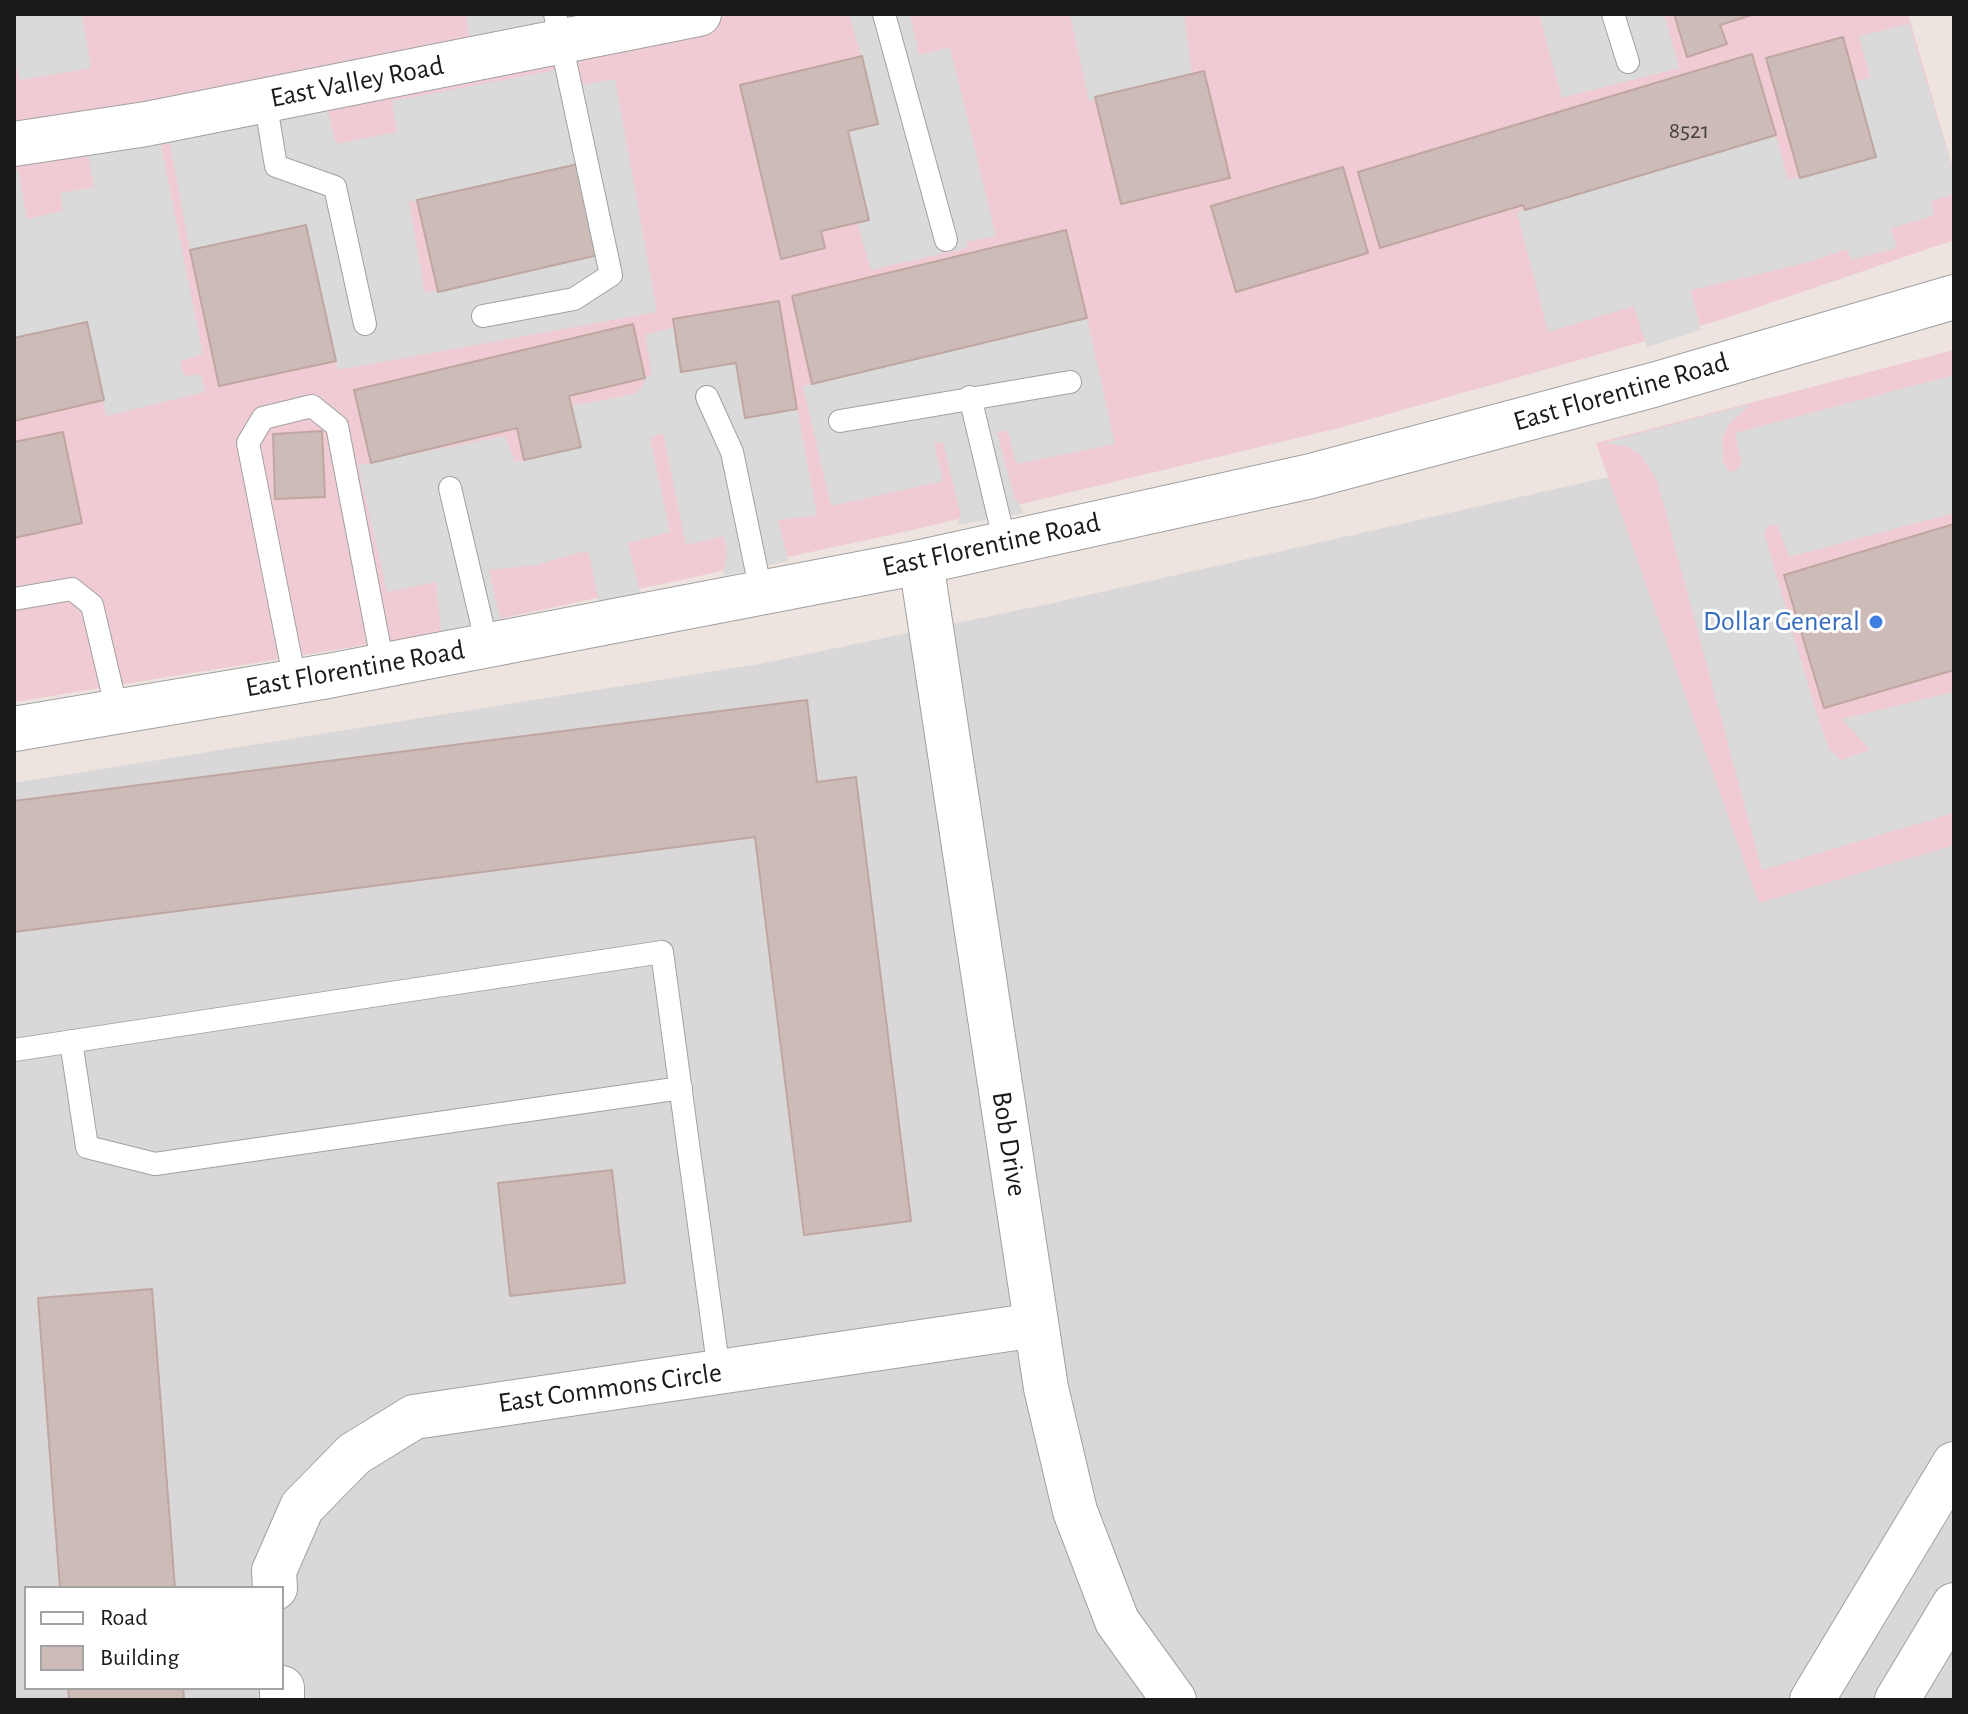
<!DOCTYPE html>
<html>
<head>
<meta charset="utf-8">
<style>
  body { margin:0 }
  #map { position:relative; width:1968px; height:1714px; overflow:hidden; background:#ede4df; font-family:"Alegreya Sans",sans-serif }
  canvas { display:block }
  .frame { position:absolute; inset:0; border:16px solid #1a1a1a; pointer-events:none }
  .legend { position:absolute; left:24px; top:1586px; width:260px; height:104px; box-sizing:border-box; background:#fff; border:2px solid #a3a3a3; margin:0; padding:10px 14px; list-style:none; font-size:24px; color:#1a1a1a }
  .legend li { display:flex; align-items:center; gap:16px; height:40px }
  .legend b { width:40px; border:2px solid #a3a3a3 }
</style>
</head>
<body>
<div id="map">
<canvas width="1968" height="1714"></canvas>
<div class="frame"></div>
<ul class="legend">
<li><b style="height:10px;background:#fff"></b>Road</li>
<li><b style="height:22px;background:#cdbbb8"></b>Building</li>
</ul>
</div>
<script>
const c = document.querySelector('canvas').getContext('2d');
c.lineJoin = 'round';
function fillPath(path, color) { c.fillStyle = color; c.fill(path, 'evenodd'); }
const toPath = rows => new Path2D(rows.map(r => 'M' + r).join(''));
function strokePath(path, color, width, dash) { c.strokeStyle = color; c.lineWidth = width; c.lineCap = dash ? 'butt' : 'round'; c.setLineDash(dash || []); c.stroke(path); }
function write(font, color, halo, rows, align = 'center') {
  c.font = font + ' "Alegreya Sans",sans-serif'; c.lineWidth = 6; c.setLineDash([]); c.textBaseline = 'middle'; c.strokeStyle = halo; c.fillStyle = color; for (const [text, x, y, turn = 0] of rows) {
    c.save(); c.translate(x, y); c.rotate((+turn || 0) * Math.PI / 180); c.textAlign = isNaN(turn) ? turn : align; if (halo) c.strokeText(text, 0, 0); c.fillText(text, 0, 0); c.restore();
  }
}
const residential = toPath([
  [1608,477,1759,902,1954,845,1954,1700,14,1700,14,783,759,664,1053,603],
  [26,1588,282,1588,282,1688,26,1688]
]);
const commercial = toPath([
  [14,14,1908,14,1954,172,1954,240,1720,320,1339,428,904,532,415,637,14,702],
  [1954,350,1954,845,1759,903,1596,443]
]);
const parking = toPath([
  [14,14,82,14,91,68,20,80,14,60],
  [466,14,578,14,470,37],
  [910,14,919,55,950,47,996,236,966,242,967,248,871,270,857,222,848,131,878,123,850,15],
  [1070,14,1184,14,1192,74,1089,101],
  [1539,14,1664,14,1679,68,1562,98],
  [1909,24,1954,174,1954,194,1931,201,1934,214,1928,218,1891,228,1897,248,1851,260,1847,249,1810,262,1691,290,1701,330,1647,347,1634,306,1548,332,1517,212,1776,135,1788,180,1876,157,1855,82,1870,77,1859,36],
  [577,66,581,85,615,79,657,312,338,370,306,226,190,250,167,129,326,101,336,144,397,132,392,101],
  [408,196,410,201,598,255,425,293],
  [158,130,203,354,180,361,184,376,201,374,205,392,106,416,87,322,14,338,14,169,18,169,27,219,63,211,60,193,94,187,86,142],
  [1087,318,1115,444,1016,464,1008,431,997,432,1014,497,1024,513,957,525,961,515,943,442,934,443,943,481,831,506,803,386],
  [674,327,682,372,736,363,745,417,797,409,817,515,778,520,788,561,723,576,727,553,724,536,686,545,663,433,650,438,670,532,628,543,641,597,599,604,589,553,581,552,537,565,489,570,498,611,504,622,441,632,436,582,387,592,358,465,505,436,515,462,580,447,571,406,634,394,642,388,645,378,652,375,645,335],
  [1954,375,1954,513,1789,557,1777,525,1769,525,1764,533,1814,705,1829,749,1841,760,1870,750,1842,719,1954,692,1954,813,1762,870,1657,480,1641,455,1629,447,1604,443,1751,404,1729,424,1722,439,1723,461,1727,469,1734,472,1742,464,1735,433]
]);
const building = toPath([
  [1674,14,1755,14,1720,25,1727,44,1687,57,1674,14],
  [1843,37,1876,157,1800,178,1766,58,1843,37],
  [1752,54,1776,135,1525,210,1523,205,1380,248,1358,172,1752,54],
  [862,56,878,124,848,131,869,220,821,231,825,248,781,259,740,85,862,56],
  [1204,71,1230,178,1121,204,1095,97,1204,71],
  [578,164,598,255,438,292,417,200,578,164],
  [1343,167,1368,253,1236,292,1211,206,1343,167],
  [306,225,336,361,219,386,190,250,306,225],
  [1066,230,1087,318,812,384,792,296,1066,230],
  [779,301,797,409,745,418,736,363,681,372,673,319,779,301],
  [87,322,104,400,14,421,14,338,87,322],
  [633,324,645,378,569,396,581,447,524,460,517,428,371,463,354,390,633,324],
  [322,431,325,497,275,499,273,434,322,431],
  [63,432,82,523,14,538,14,442,63,432],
  [1954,524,1954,670,1824,708,1784,575,1954,524],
  [807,700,817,782,856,777,911,1221,804,1235,755,837,14,932,14,801,807,700],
  [612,1170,625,1283,510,1296,498,1183,612,1170],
  [152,1289,175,1588,60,1588,38,1298,152,1289],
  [68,1688,183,1688,184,1700,69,1700,68,1688]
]);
const service = toPath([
  [884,14,946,240],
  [1613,14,1628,62],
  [265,100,276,166,335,187,365,324],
  [483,316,574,299,611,275,555,14],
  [707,397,732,452,761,592],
  [970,397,1005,543],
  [840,421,1070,382],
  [450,488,487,645],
  [14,599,72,589,92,605,117,711],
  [295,681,248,443,263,418,312,406,337,426,383,665],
  [71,1041,87,1147,155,1164,681,1088],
  [14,1050,662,952,719,1372]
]);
const minor = toPath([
  [14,144,146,124,699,14],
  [921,562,1046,1388,1075,1511,1117,1621,1174,1700],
  [275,1588,274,1571,302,1507,354,1454,414,1417,1036,1325],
  [282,1688,282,1700]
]);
const tertiary = toPath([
  [14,729,328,676,921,562,1311,476,1653,385,1954,297],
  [1812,1700,1954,1464],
  [1897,1700,1954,1605]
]);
const markers = [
  [1876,622,8,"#3f7fe0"]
];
const numberNames = [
  ["8521",1689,131]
];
const streetNames = [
  ["East Valley Road",357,82,-11],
  ["East Florentine Road",1621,392,-16],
  ["East Florentine Road",991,545,-12],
  ["East Florentine Road",355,669,-10],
  ["Bob Drive",1009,1144,81],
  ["East Commons Circle",610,1388,-8]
];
const shopNames = [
  ["Dollar General",1860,622]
];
fillPath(residential, '#d9d7d8');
fillPath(commercial, '#f0cbd4');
fillPath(parking, '#dadada');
fillPath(building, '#cdbbb8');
strokePath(building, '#c0a6a0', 2);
strokePath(service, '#a1a1a1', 24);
strokePath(minor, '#a1a1a1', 46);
strokePath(tertiary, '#a1a1a1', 46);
strokePath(service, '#fff', 22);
strokePath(minor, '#fff', 44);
strokePath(tertiary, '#fff', 44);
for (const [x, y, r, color] of markers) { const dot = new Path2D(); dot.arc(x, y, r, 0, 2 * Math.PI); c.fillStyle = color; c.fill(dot); strokePath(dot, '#fff', 3); }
write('24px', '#474242', null, numberNames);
write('28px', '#1a1a1a', '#fff', streetNames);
write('28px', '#366cbe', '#fff', shopNames, 'right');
</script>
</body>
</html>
